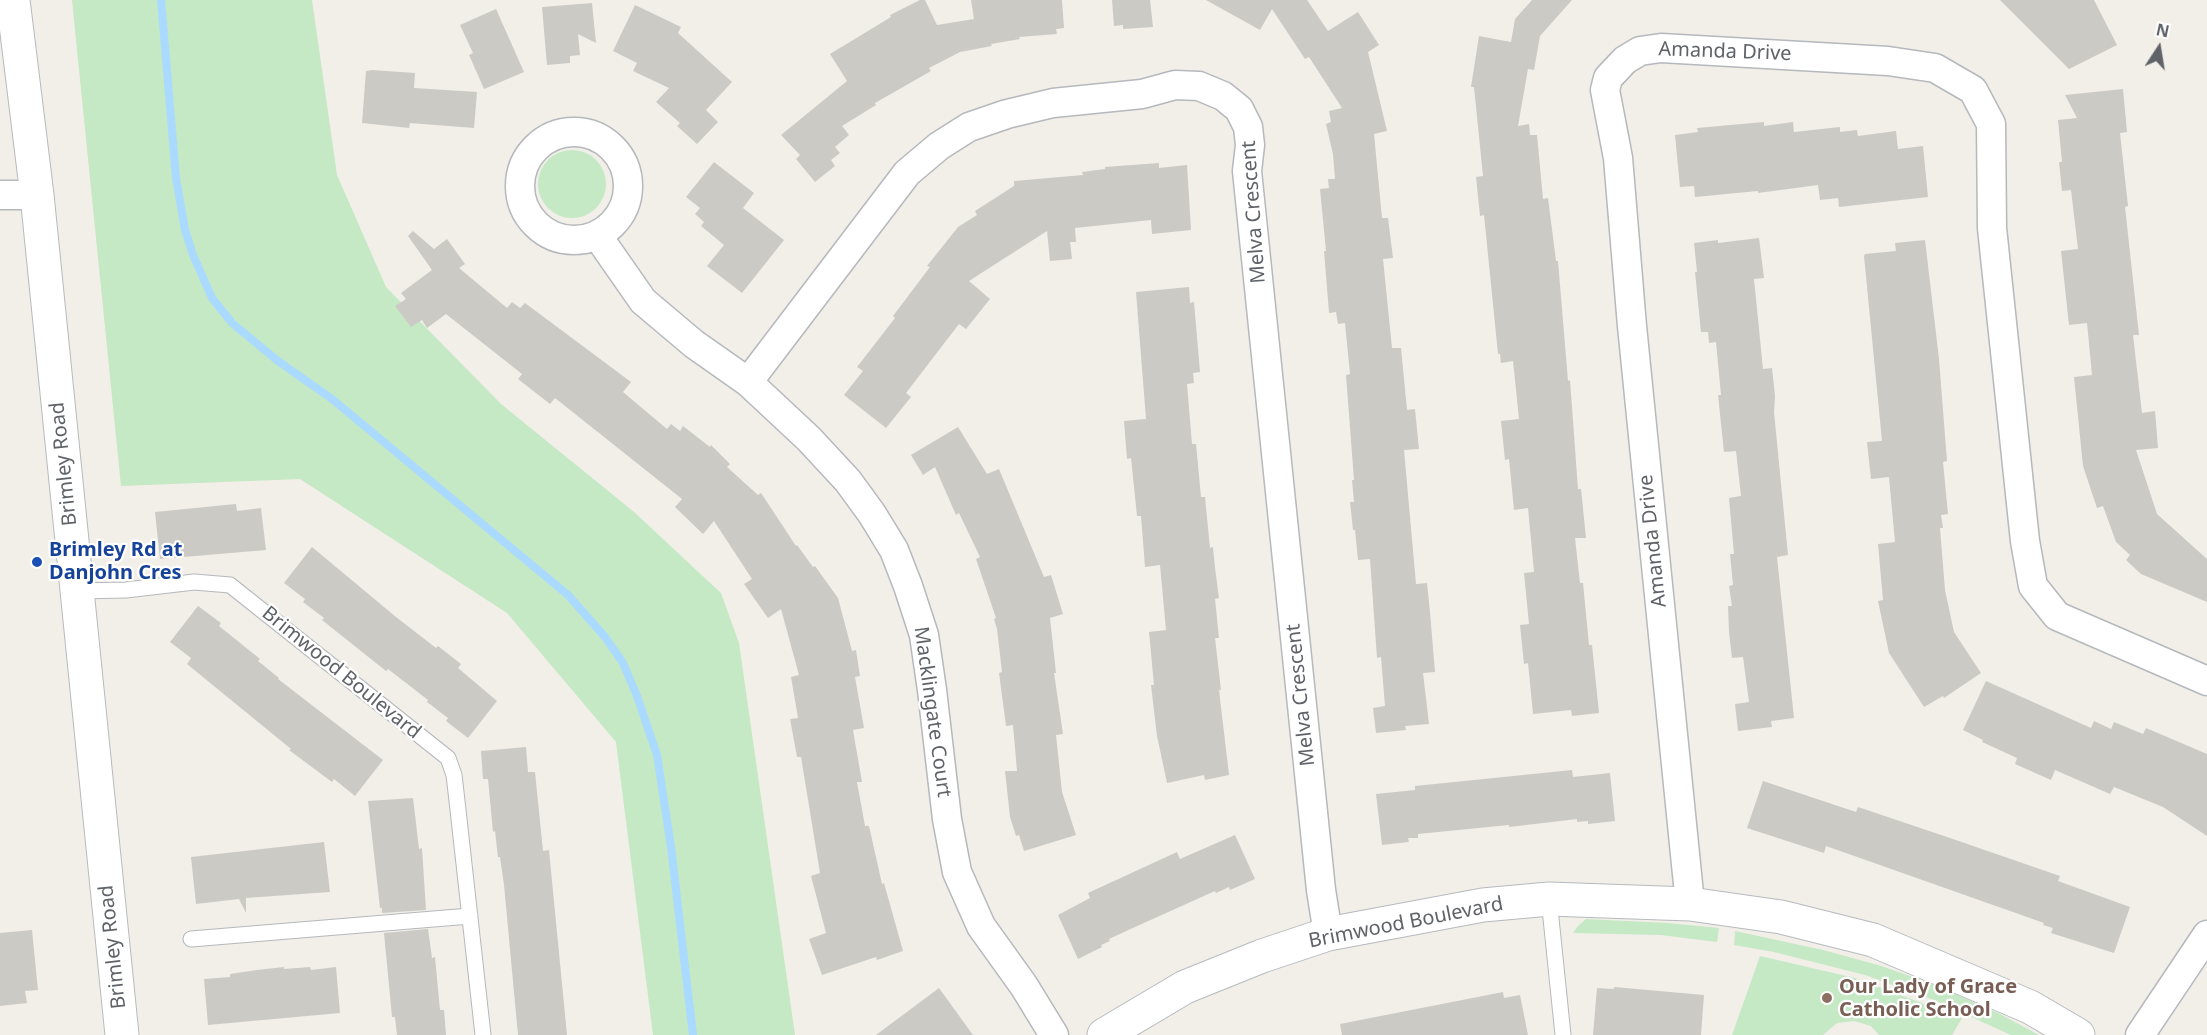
<!DOCTYPE html>
<html>
<head>
<meta charset="utf-8">
<style>
  body { margin:0 }
  #map { position:relative; width:2207px; height:1035px; overflow:hidden; background:#f1efe8; font-family:"Noto Sans",sans-serif }
  canvas { display:block }
  .north { position:absolute; left:2129px; top:18px; width:60px; height:60px; -webkit-text-stroke:4px #fff; paint-order:stroke; rotate:12deg; font-size:16px; font-weight:700; line-height:24px; text-align:center; color:#5f6368 }
  .north::after { content:''; display:block; margin:auto; width:21px; height:27px; background:#5f6368; clip-path:polygon(50% 0,100% 100%,50% 72%,0 100%) }
</style>
</head>
<body>
<div id="map">
<canvas width="2207" height="1035"></canvas>
<div class="north">N</div>
</div>
<script>
const c = document.querySelector('canvas').getContext('2d');
c.lineJoin = 'round';
function fillPath(path, color) { c.fillStyle = color; c.fill(path, 'evenodd'); }
const toPath = rows => new Path2D(rows.map(r => 'M' + r).join(''));
function strokePath(path, color, width, dash) { c.strokeStyle = color; c.lineWidth = width; c.lineCap = dash ? 'butt' : 'round'; c.setLineDash(dash || []); c.stroke(path); }
function write(font, color, halo, rows, align = 'center') {
  c.font = font + ' "Noto Sans",sans-serif'; c.lineWidth = 4.5; c.setLineDash([]); c.textBaseline = 'middle'; c.strokeStyle = halo; c.fillStyle = color; for (const [text, x, y, turn = 0] of rows) {
    c.save(); c.translate(x, y); c.rotate((+turn || 0) * Math.PI / 180); c.textAlign = isNaN(turn) ? turn : align; if (halo) c.strokeText(text, 0, 0); c.fillText(text, 0, 0); c.restore();
  }
}
const green = toPath([
  [72,0,312,0,337,175,386,287,501,404,634,512,721,593,739,643,795,1035,653,1035,616,742,507,613,300,479,121,486],
  '538 184a34 34 0 1 1 68 0a34 34 0 1 1-68 0Z',
  [1586,919,1667,923,1719,928,1717,942,1661,935,1573,933,1578,926],
  [1735,931,1823,950,1878,965,1930,983,1998,1013,2039,1035,2011,1035,1934,1000,1865,975,1774,952,1734,945],
  [1760,956,1855,978,1962,1018,1952,1035,1879,1035,1871,1026,1854,1021,1837,1023,1823,1035,1732,1035]
]);
const stream = toPath([
  [161,0,176,178,185,230,193,255,212,298,232,323,278,361,332,399,568,595,605,637,623,663,637,696,657,755,671,847,693,1035]
]);
const building = toPath([
  [920,0,925,0,937,25,974,19,971,0,1062,0,1064,28,1056,29,1057,34,1019,37,1020,39,991,44,992,46,960,52,929,68,931,71,875,103,876,105,842,126,849,135,835,147,840,153,831,160,835,166,815,182,796,159,800,155,781,135,847,81,830,54,891,17,890,15],
  [1112,0,1150,0,1153,27,1123,29,1123,25,1114,26],
  [1206,0,1307,0,1328,31,1358,12,1379,45,1368,52,1387,131,1374,134,1382,218,1388,218,1393,258,1383,259,1392,348,1401,348,1407,410,1415,409,1419,449,1404,450,1416,584,1427,583,1430,612,1435,672,1423,673,1429,724,1405,726,1406,730,1376,733,1373,708,1385,706,1381,657,1377,658,1370,559,1358,560,1355,530,1353,530,1350,502,1354,502,1352,480,1354,480,1346,375,1350,374,1345,323,1338,324,1336,312,1329,313,1324,251,1326,251,1320,189,1329,188,1328,179,1335,179,1333,154,1326,124,1331,122,1329,111,1342,108,1309,57,1305,59,1272,9,1260,30],
  [1532,0,1572,0,1540,36,1534,70,1528,69,1518,126,1529,124,1530,135,1537,135,1543,199,1548,198,1556,261,1558,261,1568,381,1570,380,1578,489,1581,489,1586,538,1575,538,1580,583,1583,583,1589,645,1592,645,1599,713,1572,716,1571,710,1533,714,1528,663,1524,664,1520,625,1529,624,1524,573,1534,572,1528,508,1514,510,1509,459,1505,460,1501,421,1519,419,1513,361,1501,363,1500,354,1498,354,1484,215,1480,216,1476,177,1483,176,1474,87,1471,87,1479,36,1511,42,1515,19],
  [2000,0,2094,0,2117,45,2069,69],
  [592,3,596,43,578,34,580,55,570,56,570,63,547,65,542,7],
  [635,5,681,27,678,33,732,82,706,110,718,122,697,144,677,126,680,123,656,102,669,88,633,71,637,63,613,51],
  [496,9,524,72,484,89,469,55,473,53,460,25],
  [372,70,415,73,414,88,477,92,474,128,410,123,409,128,362,123,366,71],
  [2123,89,2127,132,2120,133,2128,206,2125,207,2139,335,2133,335,2142,413,2155,411,2158,448,2136,450,2157,514,2207,559,2207,602,2141,574,2126,560,2130,555,2116,542,2103,506,2097,508,2083,466,2074,377,2092,375,2087,323,2069,325,2061,251,2078,249,2071,190,2062,191,2059,162,2062,162,2058,120,2077,118,2065,95],
  [1764,122,1764,126,1793,122,1794,132,1840,127,1840,132,1857,130,1858,136,1896,131,1898,149,1923,146,1928,197,1839,207,1838,198,1820,200,1818,185,1758,193,1758,191,1695,197,1694,186,1680,187,1675,135,1698,132,1697,128],
  [714,162,754,193,743,208,784,240,742,293,707,266,724,245,701,226,704,222,695,214,700,208,686,197],
  [1159,163,1159,168,1187,165,1191,230,1152,234,1151,220,1075,228,1076,242,1070,242,1072,259,1050,261,1047,231,969,281,990,299,966,329,959,324,906,393,911,397,886,428,844,395,863,371,857,367,895,318,893,316,930,267,927,266,958,227,977,215,975,211,1014,186,1014,181,1083,175,1082,172,1105,169,1105,167],
  [413,231,434,249,447,239,465,264,459,268,507,308,512,302,520,308,525,303,631,382,623,392,667,429,671,424,680,431,683,426,710,447,711,445,730,464,727,467,758,495,761,493,796,546,797,545,813,567,815,566,838,598,852,651,856,650,860,676,855,677,864,728,853,730,862,782,857,782,865,826,869,826,882,884,884,883,903,951,877,960,876,957,822,975,809,939,826,933,811,876,820,873,801,757,797,757,790,719,798,718,791,677,799,675,781,609,768,618,744,584,752,579,714,521,703,534,675,507,682,499,555,398,550,404,518,379,522,374,446,314,427,328,422,320,411,327,395,306,406,299,401,293,432,270,408,236],
  [1759,238,1764,278,1754,279,1763,369,1772,368,1775,396,1774,412,1788,555,1777,557,1794,718,1771,721,1772,727,1738,731,1735,704,1749,702,1743,657,1732,658,1729,632,1728,606,1732,606,1729,586,1733,585,1730,554,1734,554,1729,498,1741,496,1736,451,1724,452,1718,395,1721,395,1716,342,1709,343,1708,332,1701,332,1695,272,1697,272,1694,243,1718,240,1718,243],
  [1925,240,1939,359,1947,461,1943,462,1948,514,1941,515,1943,528,1940,528,1945,590,1954,632,1981,673,1944,698,1943,696,1924,707,1889,653,1878,601,1883,600,1878,544,1895,542,1889,477,1871,479,1867,442,1882,441,1864,256,1865,254,1896,251,1895,243],
  [1189,287,1190,303,1194,302,1200,372,1193,373,1194,383,1187,384,1192,444,1196,444,1201,497,1205,497,1210,548,1213,547,1215,568,1219,598,1215,599,1219,638,1215,638,1221,690,1219,690,1229,775,1205,780,1204,775,1167,783,1157,736,1151,685,1154,685,1149,632,1166,630,1160,565,1145,567,1141,516,1137,516,1131,458,1127,459,1124,421,1146,419,1136,292],
  [958,427,987,474,999,469,1044,577,1051,575,1063,614,1050,618,1056,673,1054,673,1063,734,1056,735,1062,792,1076,835,1024,851,1019,835,1016,836,1010,817,1005,771,1017,771,1013,725,1006,726,999,673,1002,672,997,629,994,619,996,618,976,559,980,557,959,513,956,515,935,467,923,475,911,455],
  [236,504,237,511,261,508,266,550,160,559,155,512],
  [312,547,396,617,436,648,438,646,461,664,458,668,497,701,468,738,446,721,448,718,427,702,428,700,388,669,386,671,322,620,324,618,303,602,305,599,284,583],
  [198,606,221,623,219,626,260,659,258,661,279,678,278,679,383,760,355,796,334,779,332,782,289,750,291,749,187,664,191,658,170,642],
  [1986,681,2091,728,2094,721,2111,729,2114,722,2143,734,2146,728,2207,754,2207,836,2163,807,2114,787,2110,794,2055,770,2051,780,2015,764,2017,758,1982,742,1983,740,1963,730],
  [526,747,528,772,535,772,543,851,549,850,567,1035,518,1035,504,885,500,857,498,857,495,831,493,832,488,779,483,779,481,751],
  [1572,770,1573,777,1610,773,1615,821,1588,824,1588,821,1577,822,1577,819,1509,827,1509,825,1418,834,1418,838,1408,838,1409,842,1382,845,1376,794,1415,790,1415,786],
  [1763,781,1856,812,1858,807,1950,838,2060,876,2058,881,2130,907,2114,953,2051,933,2053,928,2043,925,2044,923,1826,846,1824,853,1747,828],
  [413,798,419,849,422,848,426,910,382,913,382,908,380,908,368,801],
  [1235,835,1255,879,1230,890,1229,887,1216,893,1215,891,1135,927,1109,939,1110,941,1101,945,1102,947,1078,959,1058,915,1090,898,1088,893,1177,852,1180,859],
  [324,842,330,892,246,898,246,913,239,899,196,904,191,857],
  [428,929,432,958,435,957,440,1010,444,1010,446,1035,397,1035,395,1017,392,1017,384,933],
  [32,930,38,990,25,991,27,1003,0,1006,0,933],
  [284,967,284,969,310,967,311,970,336,967,340,1013,208,1025,204,979,230,977,230,974,257,970],
  [1614,987,1704,995,1701,1035,1593,1035,1597,988,1614,989],
  [939,988,973,1035,876,1035],
  [1503,992,1504,998,1520,995,1528,1035,1342,1035,1340,1024]
]);
const lane = toPath([
  [77,591,126,590,194,582,230,585,448,758,454,775,457,801,483,1035],
  [1549,899,1563,1035],
  [191,939,470,916]
]);
const street = toPath([
  '520 186a54 54 0 1 1 108 0a54 54 0 1 1-108 0Z',
  [0,195,37,195],
  [597,235,643,301,694,344,748,382,809,439,848,481,872,514,894,550,908,586,924,635,932,690,947,819,957,872,981,926,1024,986,1054,1035],
  [748,382,907,173,939,146,969,127,1007,114,1053,103,1142,94,1175,85,1199,86,1223,96,1239,109,1248,127,1250,145,1247,171,1321,890,1328,934],
  [1690,904,1632,326,1618,158,1605,90,1608,78,1625,60,1640,51,1661,48,1888,61,1935,68,1973,90,1991,124,1992,228,2025,541,2033,586,2057,616,2207,681],
  [2140,1035,2207,935]
]);
const secondary = toPath([
  [13,0,37,195,122,1035],
  [1104,1035,1185,987,1262,956,1328,934,1483,905,1549,899,1690,904,1781,917,1873,940,2030,1007,2078,1035]
]);
const markers = [
  [37,562,6,"#1a4fb4"],
  [1827,998,6,"#8d6e63"]
];
const streetNames = [
  ["Amanda Drive",1725,52,2],
  ["Melva Crescent",1254,212,-94],
  ["Brimley Road",64,464,-96],
  ["Amanda Drive",1653,541,-96],
  ["Brimwood Boulevard",341,673,39],
  ["Melva Crescent",1301,695,-96],
  ["Macklingate Court",932,712,82],
  ["Brimwood Boulevard",1406,923,-11],
  ["Brimley Road",113,947,-96]
];
const transitNames = [
  ["Brimley Rd at",49,550],
  ["Danjohn Cres",49,573]
];
const educationNames = [
  ["Our Lady of Grace",1839,987],
  ["Catholic School",1839,1010]
];
fillPath(green, '#c5e8c5');
strokePath(stream, '#aadaff', 8);
fillPath(building, '#cccac5');
strokePath(lane, '#b5b8bc', 17);
strokePath(street, '#b5b8bc', 31);
strokePath(secondary, '#b6babf', 35);
strokePath(lane, '#fff', 15);
strokePath(street, '#fff', 28);
strokePath(secondary, '#fff', 33);
for (const [x, y, r, color] of markers) { const dot = new Path2D(); dot.arc(x, y, r, 0, 2 * Math.PI); c.fillStyle = color; c.fill(dot); strokePath(dot, '#fff', 2); }
write('20px', '#5f6368', '#fff', streetNames);
write('bold 20px', '#164399', '#fff', transitNames, 'left');
write('bold 20px', '#785e54', '#fff', educationNames, 'left');
</script>
</body>
</html>
